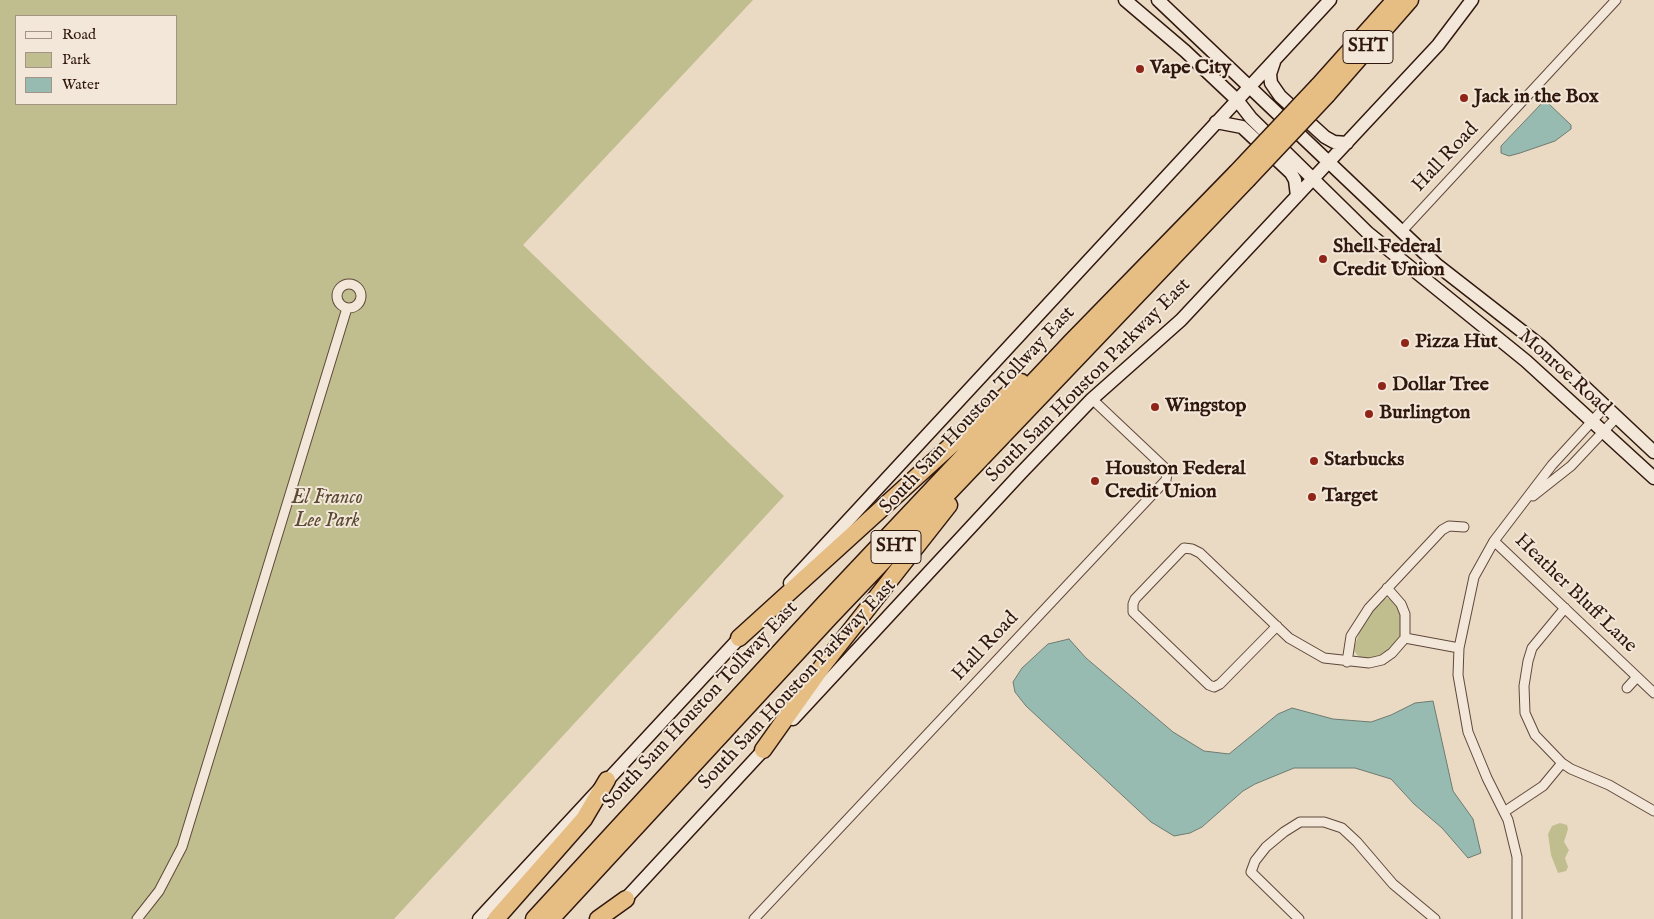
<!DOCTYPE html>
<html>
<head>
<meta charset="utf-8">
<style>
  body { margin:0 }
  #map { position:relative; width:1654px; height:919px; overflow:hidden; background:#ebdac3; font-family:"IM FELL English",serif }
  canvas { display:block }
  .legend { position:absolute; left:15px; top:15px; width:162px; height:90px; box-sizing:border-box; background:#f2e7d8; border:1px solid #a49487; margin:0; padding:6px 9px; list-style:none; font-size:15px; color:#30180e }
  .legend li { display:flex; align-items:center; gap:10px; height:25px }
  .legend b { width:25px; border:1px solid #a49487 }
</style>
</head>
<body>
<div id="map">
<canvas width="1654" height="919"></canvas>
<ul class="legend">
<li><b style="height:6px;background:#f2e7d8"></b>Road</li>
<li><b style="height:14px;background:#c0bd8e"></b>Park</li>
<li><b style="height:14px;background:#98bbb1"></b>Water</li>
</ul>
</div>
<script>
const c = document.querySelector('canvas').getContext('2d');
c.lineJoin = 'round';
function fillPath(path, color) { c.fillStyle = color; c.fill(path, 'evenodd'); }
const toPath = rows => new Path2D(rows.map(r => 'M' + r).join(''));
function strokePath(path, color, width, dash) { c.strokeStyle = color; c.lineWidth = width; c.lineCap = dash ? 'butt' : 'round'; c.setLineDash(dash || []); c.stroke(path); }
function write(font, color, halo, rows, align = 'center') {
  c.font = font + ' "IM FELL English",serif'; c.lineWidth = 4; c.setLineDash([]); c.textBaseline = 'middle'; c.strokeStyle = halo; c.fillStyle = color; for (const [text, x, y, turn = 0] of rows) {
    c.save(); c.translate(x, y); c.rotate((+turn || 0) * Math.PI / 180); c.textAlign = isNaN(turn) ? turn : align; if (halo) c.strokeText(text, 0, 0); c.fillText(text, 0, 0); c.restore();
  }
}
const green = toPath([
  [0,0,753,0,523,245,784,496,394,919,0,919],
  [16,16,176,16,176,104,16,104],
  [1388,598,1392,600,1400,612,1402,630,1398,640,1393,647,1374,658,1366,660,1359,657,1354,651,1355,645,1361,628,1370,614,1384,599],
  [1560,823,1567,825,1568,829,1564,842,1569,850,1565,858,1568,867,1566,871,1558,873,1551,855,1548,834,1552,826]
]);
const water = toPath([
  [1542,103,1548,103,1571,125,1571,129,1555,141,1520,153,1509,156,1501,153,1501,146,1542,103],
  [1069,639,1086,658,1173,732,1204,751,1229,754,1278,714,1292,708,1333,719,1371,722,1391,715,1415,703,1433,701,1453,791,1473,819,1481,853,1468,858,1442,828,1414,804,1391,779,1355,768,1294,768,1255,784,1243,791,1202,827,1190,833,1174,836,1151,822,1026,706,1015,692,1013,682,1022,668,1048,644,1069,639]
]);
const street = toPath([
  [1403,230,1616,0],
  '337 296a12 12 0 1 1 24 0a12 12 0 1 1-24 0Z',
  [1533,496,1571,466,1617,417],
  [1494,541,1654,693],
  [1565,608,1532,648,1528,661,1524,686,1525,713,1535,735,1562,763,1571,769,1609,785,1654,811],
  [1277,626,1220,684,1214,687,1209,685,1133,612,1133,604,1135,599,1180,552,1184,548,1192,549,1200,553,1289,638,1324,658,1369,663,1382,660,1392,653,1405,638,1405,614,1401,604,1387,588],
  [1405,638,1459,648],
  [1347,662,1351,636,1369,608,1442,530,1449,526,1464,527],
  [1627,688,1637,677],
  [1504,812,1543,786,1562,763],
  [137,919,159,891,182,847,347,308],
  [754,919,1166,480,1167,473,1164,467,1092,399],
  [1299,919,1251,872,1255,861,1266,847,1284,832,1300,822,1324,822,1342,828,1357,842,1393,884,1435,919],
  [1517,919,1517,857,1508,820,1487,778,1468,732,1458,675,1459,648,1474,577,1494,541,1552,465,1606,406]
]);
const secondary = toPath([
  [1125,0,1185,51,1237,100,1251,118,1368,233,1526,361,1654,478],
  [1158,0,1437,265,1541,346,1654,452],
  [1274,62,1270,74,1271,83,1280,96,1325,137,1334,142,1347,143],
  [1216,122,1242,127,1291,173,1295,180,1297,196],
  [790,583,1330,0],
  [793,719,1021,473,1092,399,1181,320,1438,45,1472,0],
  [619,906,769,744],
  [479,919,744,633]
]);
const highway = toPath([
  [1318,86,1395,0],
  [1327,95,1410,0],
  [739,638,1021,382],
  [763,750,824,664,949,505],
  [496,919,584,819,607,780],
  [534,919,824,604,1071,342,1236,173],
  [551,919,830,617,1247,180],
  [598,919,626,899]
]);
const highwayBridge = toPath([
  [1236,173,1318,86],
  [1247,180,1327,95]
]);
const markers = [
  [1140,69,5,"#8f2418"],
  [1464,98,5,"#8f2418"],
  [1323,259,5,"#8f2418"],
  [1405,343,5,"#8f2418"],
  [1382,386,5,"#8f2418"],
  [1155,407,5,"#8f2418"],
  [1369,414,5,"#8f2418"],
  [1314,461,5,"#8f2418"],
  [1095,481,5,"#8f2418"],
  [1312,497,5,"#8f2418"]
];
const shields = [
  [1368,47,50],
  [896,547,50]
];
const shieldNames = [
  ["SHT",1368,47],
  ["SHT",896,547]
];
const poiNames = [
  ["Vape City",1150,69],
  ["Jack in the Box",1474,98],
  ["Shell Federal",1333,248],
  ["Credit Union",1333,271],
  ["Pizza Hut",1415,343],
  ["Dollar Tree",1392,386],
  ["Wingstop",1165,407],
  ["Burlington",1379,414],
  ["Starbucks",1324,461],
  ["Houston Federal",1105,470],
  ["Credit Union",1105,493],
  ["Target",1322,497]
];
const streetNames = [
  ["Hall Road",1446,158,-47],
  ["Monroe Road",1564,373,42],
  ["South Sam Houston Parkway East",1089,381,-45],
  ["South Sam Houston Tollway East",978,411,-47],
  ["Heather Bluff Lane",1575,594,44],
  ["Hall Road",986,647,-47],
  ["South Sam Houston Parkway East",798,685,-47],
  ["South Sam Houston Tollway East",701,706,-47]
];
const parkNames = [
  ["El Franco",327,499],
  ["Lee Park",327,522]
];
fillPath(green, '#c0bd8e');
fillPath(water, '#98bbb1');
strokePath(water, '#6e7a70', 1);
strokePath(street, '#5f483b', 11);
strokePath(secondary, '#30180e', 15);
strokePath(highway, '#30180e', 19);
strokePath(street, '#f2e7d8', 9);
strokePath(secondary, '#f2e7d8', 12);
strokePath(highway, '#e6bd82', 16);
strokePath(highwayBridge, '#30180e', 19, []);
strokePath(highwayBridge, '#e6bd82', 16);
for (const [x, y, r, color] of markers) { const dot = new Path2D(); dot.arc(x, y, r, 0, 2 * Math.PI); c.fillStyle = color; c.fill(dot); strokePath(dot, '#f2e7d8', 2); }
for (const [x, y, w] of shields) { const box = new Path2D(); box.roundRect(x - w / 2, y - 16.5, w, 33, 4); c.fillStyle = '#f2e7d8'; c.fill(box); strokePath(box, '#30180e', 1); }
write('bold 19px', '#30180e', null, shieldNames);
write('bold 20px', '#30180e', '#f2e7d8', poiNames, 'left');
write('20px', '#30180e', '#f2e7d8', streetNames);
write('italic 20px', '#5b4a34', '#f2e7d8', parkNames);
</script>
</body>
</html>
